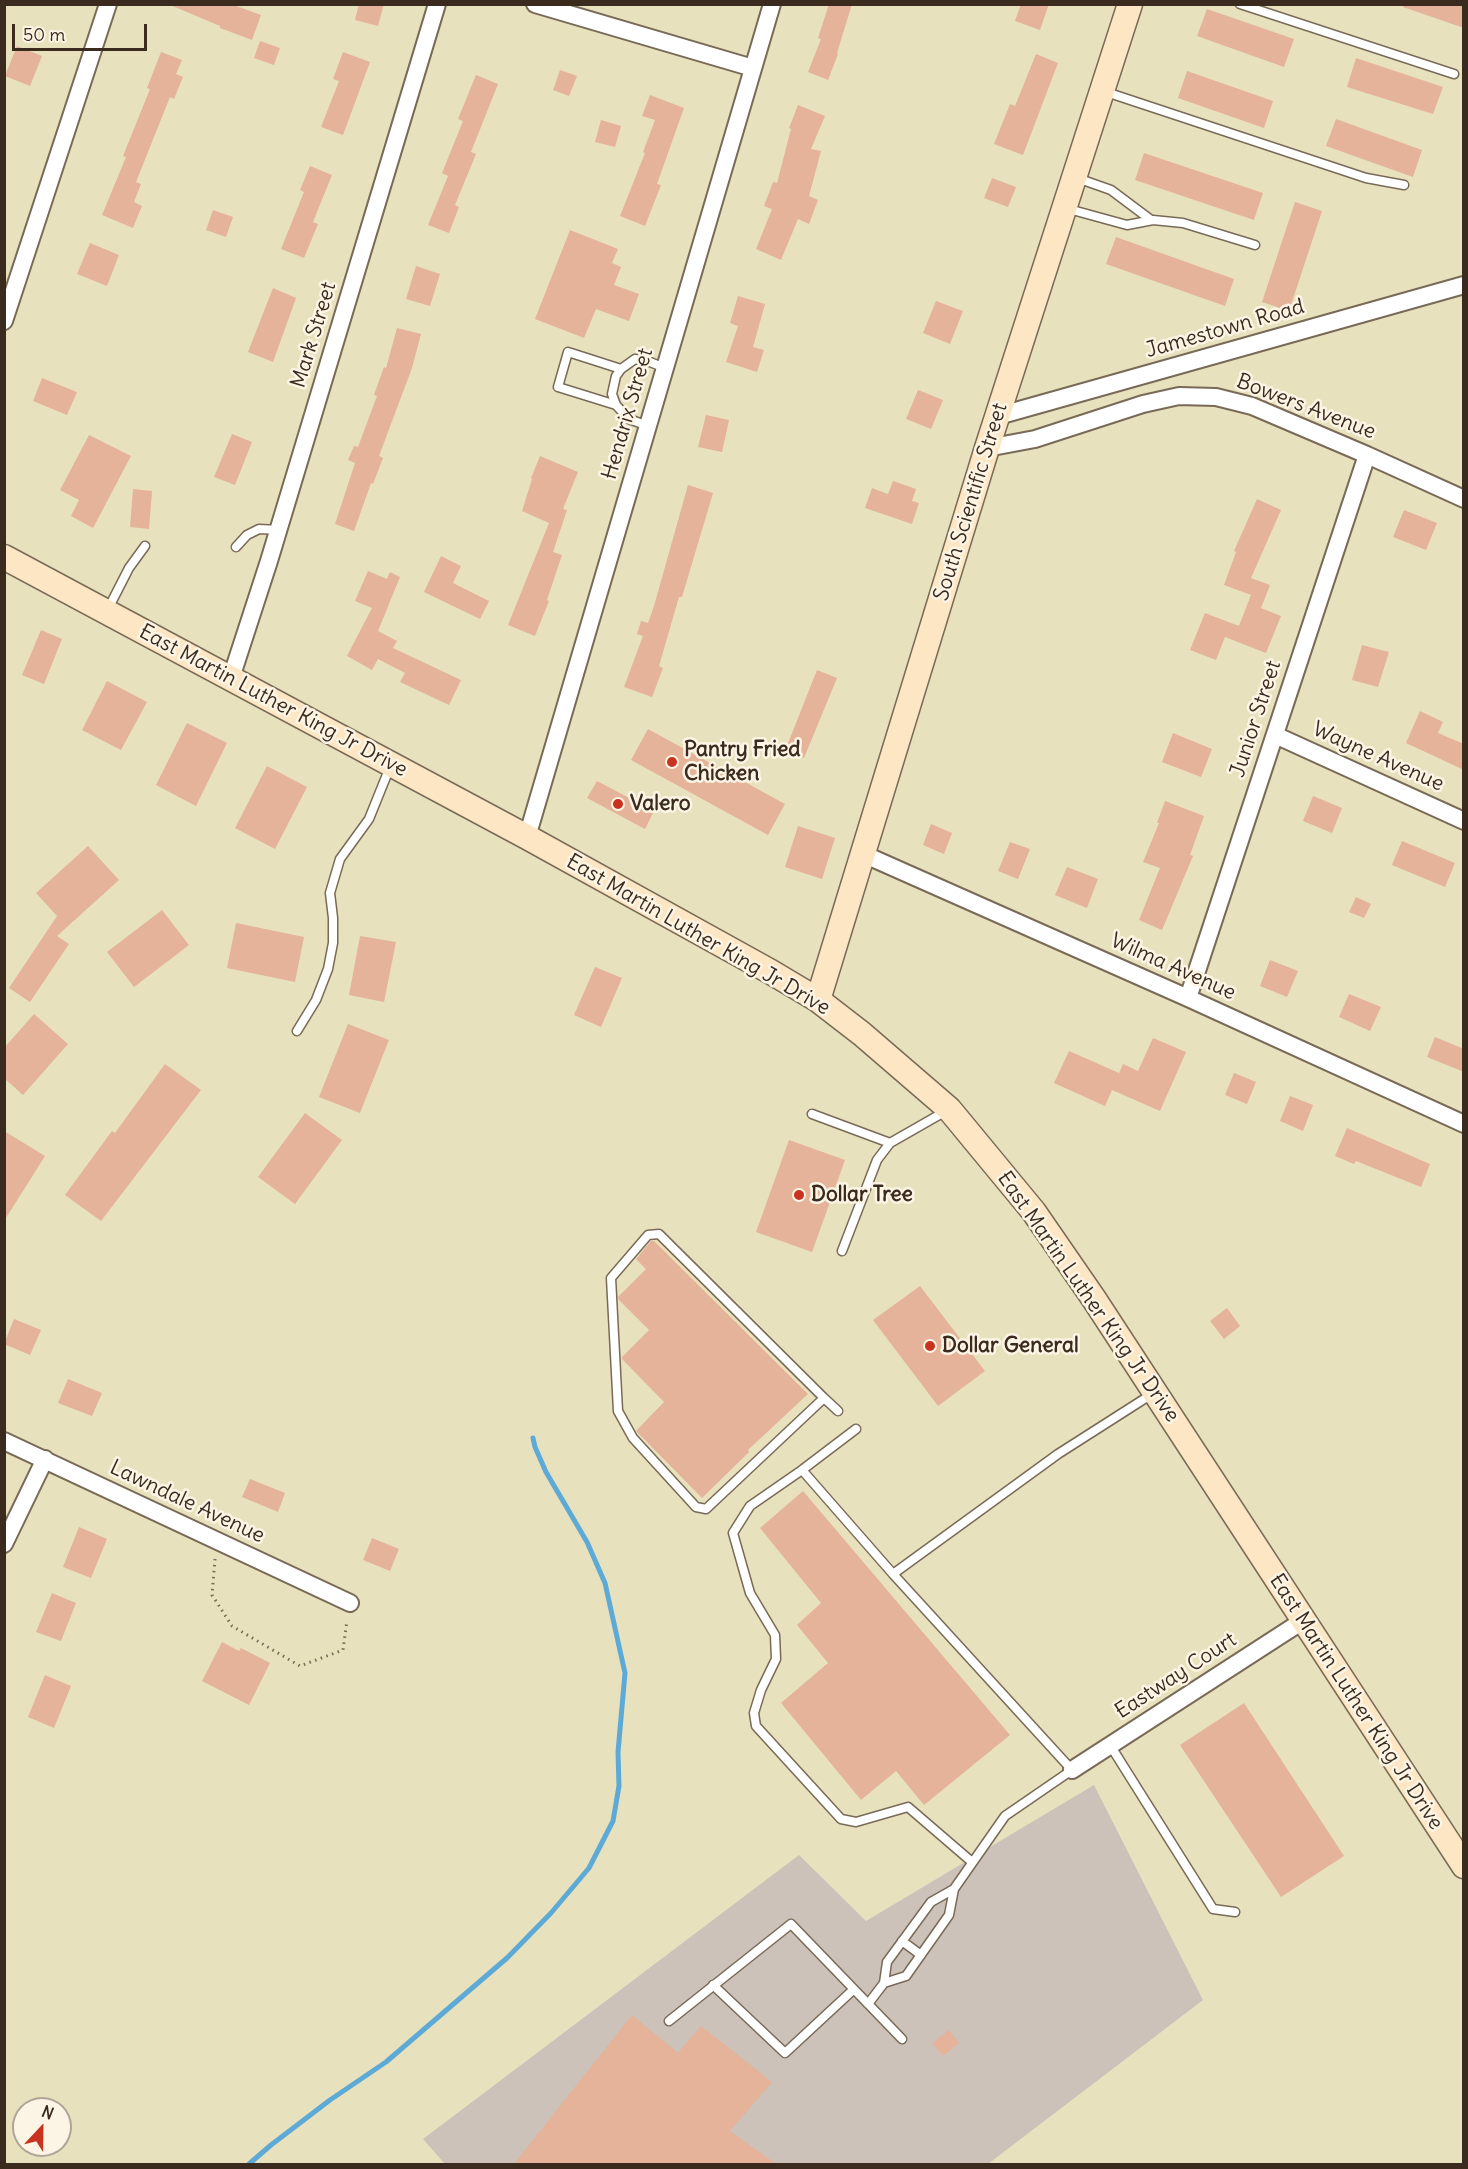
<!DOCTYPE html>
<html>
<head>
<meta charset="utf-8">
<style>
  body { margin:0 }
  #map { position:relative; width:1468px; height:2169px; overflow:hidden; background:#e8e1be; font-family:Delius,sans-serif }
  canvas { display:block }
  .frame { position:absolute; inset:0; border:6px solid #3b2a1e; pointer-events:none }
  .north { position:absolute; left:12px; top:2097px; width:60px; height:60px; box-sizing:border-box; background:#fcf5e5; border:2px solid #afa495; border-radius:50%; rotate:22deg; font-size:16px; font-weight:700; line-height:24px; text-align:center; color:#3b2a1e }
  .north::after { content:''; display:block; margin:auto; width:21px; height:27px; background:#c8321e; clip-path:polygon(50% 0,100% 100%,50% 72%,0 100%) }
  .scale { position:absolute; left:12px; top:24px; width:135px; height:27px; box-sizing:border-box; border:3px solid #3b2a1e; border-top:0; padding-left:8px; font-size:18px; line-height:21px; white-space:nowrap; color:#3b2a1e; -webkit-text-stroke:4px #fcf5e5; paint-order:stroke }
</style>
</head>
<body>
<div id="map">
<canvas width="1468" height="2169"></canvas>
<div class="frame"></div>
<div class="north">N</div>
<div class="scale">50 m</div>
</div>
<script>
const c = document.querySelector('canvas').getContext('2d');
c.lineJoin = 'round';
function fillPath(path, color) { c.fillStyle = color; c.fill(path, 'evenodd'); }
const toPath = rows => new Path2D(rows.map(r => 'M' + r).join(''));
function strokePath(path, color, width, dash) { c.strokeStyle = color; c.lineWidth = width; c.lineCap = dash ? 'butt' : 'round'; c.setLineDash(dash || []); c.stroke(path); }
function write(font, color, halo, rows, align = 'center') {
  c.font = font + ' Delius,sans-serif'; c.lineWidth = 5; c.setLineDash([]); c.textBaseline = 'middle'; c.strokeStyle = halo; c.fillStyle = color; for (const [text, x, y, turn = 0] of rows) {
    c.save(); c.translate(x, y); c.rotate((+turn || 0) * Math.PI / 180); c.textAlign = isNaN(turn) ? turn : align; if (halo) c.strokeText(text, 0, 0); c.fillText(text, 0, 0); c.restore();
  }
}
const industrial = toPath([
  [1094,1785,1203,2000,988,2164,445,2164,423,2139,799,1855,866,1921]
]);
const stream = toPath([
  [249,2164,271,2145,330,2100,386,2062,507,1958,551,1913,589,1868,613,1821,619,1786,618,1752,625,1673,605,1583,587,1542,546,1472,535,1447,533,1438]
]);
const building = toPath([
  [168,4,231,4,261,15,252,40,220,28,220,26],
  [359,4,384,4,378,26,355,20],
  [829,4,852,4,837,53,838,54,828,80,808,72,821,39,818,38],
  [1021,4,1049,4,1040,30,1015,21],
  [1404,4,1464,4,1464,28,1403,7],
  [1207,9,1294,39,1284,67,1197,36],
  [260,41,280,48,274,65,254,58],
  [17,46,42,56,30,86,5,76],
  [161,52,182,60,176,74,183,77,174,99,170,97,136,182,141,184,134,202,142,206,133,228,102,215,126,157,123,156,150,89,147,88],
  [343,52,370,62,343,135,321,127,339,81,333,79],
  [1036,54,1058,63,1023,155,994,144,1010,104,1015,106],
  [1356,58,1443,87,1433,114,1347,87],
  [560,70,577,76,569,96,553,90],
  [1187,71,1273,101,1264,128,1178,98],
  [476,75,498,84,471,152,476,154,455,205,459,207,449,233,428,225,448,176,442,173,463,121,458,119],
  [650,95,684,108,657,184,661,185,645,226,620,216,645,153,643,152,655,120,642,116],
  [798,105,825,116,811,149,821,151,809,196,818,200,809,224,798,219,781,260,756,249,772,209,764,206,773,182,777,183,791,129,789,128],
  [1336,119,1422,150,1413,177,1326,146],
  [601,120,621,126,615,147,595,142],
  [1144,153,1263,193,1254,220,1135,180],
  [310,166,332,175,313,222,318,224,304,258,281,249,304,192,300,190],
  [992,178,1016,187,1008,207,984,198],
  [1295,202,1322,211,1289,311,1262,302],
  [213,210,233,217,226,237,206,230],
  [570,230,618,249,612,263,621,267,614,285,639,294,629,321,596,309,584,338,535,319],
  [1116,237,1234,279,1225,306,1106,264],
  [90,243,119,255,107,286,77,274],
  [416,266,440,274,430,306,406,299],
  [273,288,296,298,273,362,248,352],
  [738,296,765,304,753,347,764,350,757,372,726,362,738,326,730,323],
  [936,301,963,311,950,344,923,333],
  [397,328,421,334,412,368,379,456,383,458,373,484,371,483,354,531,335,524,355,463,348,460,354,446,358,447,377,396,374,395,384,367,386,368],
  [42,378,77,392,67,415,33,401],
  [918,390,943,400,931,429,906,419],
  [706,415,729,420,722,452,698,447],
  [232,434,252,442,235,485,214,477],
  [89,435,131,456,93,528,71,516,79,500,60,490],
  [540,456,578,472,563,509,567,510,553,552,562,555,547,600,549,601,535,636,508,625,549,523,522,511,532,479,531,478],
  [893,481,916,489,912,501,919,503,912,524,865,508,872,488,888,494],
  [688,485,713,493,682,597,679,597,659,666,663,668,652,697,624,687,643,636,637,634,641,621,648,623,654,606],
  [133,489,152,491,149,529,130,527],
  [1257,499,1281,510,1251,578,1270,585,1261,608,1281,616,1266,653,1225,637,1216,660,1190,650,1205,613,1239,626,1251,595,1224,585,1236,552,1234,551],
  [1404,510,1437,523,1426,550,1393,537],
  [441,556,461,566,453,583,489,601,480,619,424,592],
  [368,571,387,579,390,572,400,577,378,631,397,641,393,648,461,680,449,705,400,682,405,673,378,659,372,670,347,656,372,608,355,601],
  [41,630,62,639,44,684,22,675],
  [1362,645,1389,652,1378,687,1352,680],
  [817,670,837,678,804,758,785,751],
  [107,681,147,702,121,750,82,730],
  [1420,711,1443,722,1438,733,1464,744,1464,770,1406,743],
  [187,723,227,743,196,806,156,785],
  [648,729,785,804,768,835,631,760],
  [1173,733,1212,749,1201,777,1162,762],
  [267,766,307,787,275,849,235,828],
  [597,781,654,811,645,829,587,798],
  [1313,796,1342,808,1332,833,1303,821],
  [1165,801,1204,816,1190,855,1193,856,1162,930,1139,920,1160,868,1143,862,1159,823,1157,823],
  [931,824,952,833,944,854,923,845],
  [798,826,835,838,822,879,785,867],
  [1402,841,1455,863,1445,887,1392,865],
  [1010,842,1030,849,1018,879,998,871],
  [88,846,119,880,57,936,69,944,30,1002,9,988,57,916,36,893],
  [1067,867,1098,879,1087,908,1055,895],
  [1356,897,1371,904,1364,918,1349,912],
  [162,910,189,945,134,987,107,952],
  [236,923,304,937,295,982,227,968],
  [360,936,396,942,384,1002,349,995],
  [1270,960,1298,971,1287,997,1260,986],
  [595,967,622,978,601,1027,574,1015],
  [1349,994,1381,1007,1370,1031,1339,1017],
  [34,1014,68,1044,23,1095,4,1078,4,1048],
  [348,1024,389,1040,360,1113,319,1097],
  [1435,1037,1464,1049,1464,1072,1427,1057],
  [1153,1038,1186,1052,1160,1111,1112,1090,1105,1106,1054,1083,1069,1051,1119,1073,1123,1064,1138,1071],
  [165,1064,201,1090,101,1221,65,1195,112,1131,115,1133],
  [1234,1073,1256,1082,1247,1104,1225,1095],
  [1290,1096,1313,1105,1303,1131,1280,1121],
  [305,1113,342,1140,295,1204,258,1177],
  [1347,1128,1430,1164,1421,1187,1356,1161,1354,1164,1335,1156],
  [4,1131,45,1156,4,1221],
  [789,1140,845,1160,812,1252,756,1232],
  [651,1241,654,1241,808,1394,748,1450,749,1452,702,1498,638,1433,636,1431,664,1402,622,1359,622,1357,649,1330,619,1300,618,1297,646,1269,636,1259],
  [920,1286,985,1371,938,1406,873,1320],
  [1227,1308,1240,1326,1224,1339,1210,1321],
  [14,1319,41,1330,30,1355,4,1344],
  [68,1379,102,1393,92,1416,58,1403],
  [250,1479,285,1493,278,1512,242,1497],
  [803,1491,1010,1735,924,1805,896,1771,861,1800,781,1703,828,1663,797,1625,821,1603,760,1528],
  [79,1527,107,1539,91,1578,63,1567],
  [372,1538,399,1549,390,1571,363,1560],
  [52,1593,76,1603,61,1641,36,1632],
  [222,1642,239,1651,241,1648,270,1663,249,1705,202,1681],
  [45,1675,71,1686,54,1728,28,1717],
  [1244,1703,1344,1856,1281,1897,1180,1745],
  [632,2015,678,2053,701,2026,772,2082,730,2131,776,2164,514,2164],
  [949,2030,959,2043,943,2056,932,2043]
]);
const path = toPath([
  [215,1559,212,1595,232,1626,300,1666,343,1650,347,1620]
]);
const lane = toPath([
  [1240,4,1454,74],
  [1103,91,1366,178,1404,185],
  [1077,178,1111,190,1151,220],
  [1065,208,1127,225,1153,220,1183,223,1255,245],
  [616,405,558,387,568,352,621,369],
  [648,426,629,419,616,405,612,394,616,376,621,369,635,359,650,362,665,368],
  [236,547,247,535,259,529,279,530],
  [107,611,129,568,145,546],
  [297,1031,316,1000,328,969,333,943,333,918,330,893,340,859,369,819,390,767],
  [812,1114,890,1143,946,1111],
  [842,1251,877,1160,890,1143],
  [824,1398,706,1509,696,1507,633,1438,618,1411,611,1278,648,1235,659,1234,824,1398,838,1411],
  [802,1470,856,1429],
  [893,1574,802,1470,750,1506,733,1533,750,1593,775,1635,776,1659,761,1690,754,1713,756,1726,841,1819,856,1822,908,1807,972,1862],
  [1110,1745,1213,1909,1235,1912],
  [902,1941,921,1955],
  [884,1983,906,1976,949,1915,954,1889,1005,1816,1072,1770,893,1574,1058,1454,1152,1394],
  [713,1985,785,2053,853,1990],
  [868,2004,884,1983,887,1962,931,1902,954,1889],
  [669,2021,791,1924,902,2039]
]);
const street = toPath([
  [535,4,753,68],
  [4,321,108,4],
  [998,416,1464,285],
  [987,448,1035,439,1143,404,1179,396,1216,397,1252,406,1367,455,1464,499],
  [231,678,269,561,437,4],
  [1275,735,1464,821],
  [527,837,772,4],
  [863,854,1188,998,1464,1124],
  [1188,998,1367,455],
  [4,1441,350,1603],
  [4,1544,45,1459],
  [1072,1770,1304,1620]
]);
const secondary = toPath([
  [4,557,527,837,771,972,818,1000,862,1034,949,1109,1034,1212,1094,1299,1464,1866],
  [818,1000,987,448,1130,4]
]);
const markers = [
  [672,762,6,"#c8321e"],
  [618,804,6,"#c8321e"],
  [799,1195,6,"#c8321e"],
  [930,1346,6,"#c8321e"]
];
const streetNames = [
  ["Jamestown Road",1225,329,-16],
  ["Mark Street",314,335,-73],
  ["Bowers Avenue",1306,407,21],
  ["Hendrix Street",628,414,-74],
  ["South Scientific Street",971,502,-73],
  ["East Martin Luther King Jr Drive",273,701,28],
  ["Junior Street",1256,719,-72],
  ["Wayne Avenue",1378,757,24],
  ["East Martin Luther King Jr Drive",698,935,30],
  ["Wilma Avenue",1173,967,24],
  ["East Martin Luther King Jr Drive",1088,1297,55],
  ["Lawndale Avenue",187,1502,25],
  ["Eastway Court",1176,1676,-33],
  ["East Martin Luther King Jr Drive",1356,1702,57]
];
const poiNames = [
  ["Pantry Fried",684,750],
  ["Chicken",684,774],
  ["Valero",630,804],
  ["Dollar Tree",811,1195],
  ["Dollar General",942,1346]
];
fillPath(industrial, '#ccc2b9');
strokePath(stream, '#5eaad7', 5);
fillPath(building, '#e4b399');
strokePath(lane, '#786a56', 11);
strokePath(street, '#786a56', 20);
strokePath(secondary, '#786a56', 27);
strokePath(path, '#786a56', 3, [1.5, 4.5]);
strokePath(lane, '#fff', 8);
strokePath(street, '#fff', 16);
strokePath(secondary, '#fce6c4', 24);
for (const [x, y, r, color] of markers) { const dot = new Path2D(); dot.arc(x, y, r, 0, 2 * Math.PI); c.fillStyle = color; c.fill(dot); strokePath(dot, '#fcf5e5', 2); }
write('21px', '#3b2a1e', '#fcf5e5', streetNames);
write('bold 21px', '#3b2a1e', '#fcf5e5', poiNames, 'left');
</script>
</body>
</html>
